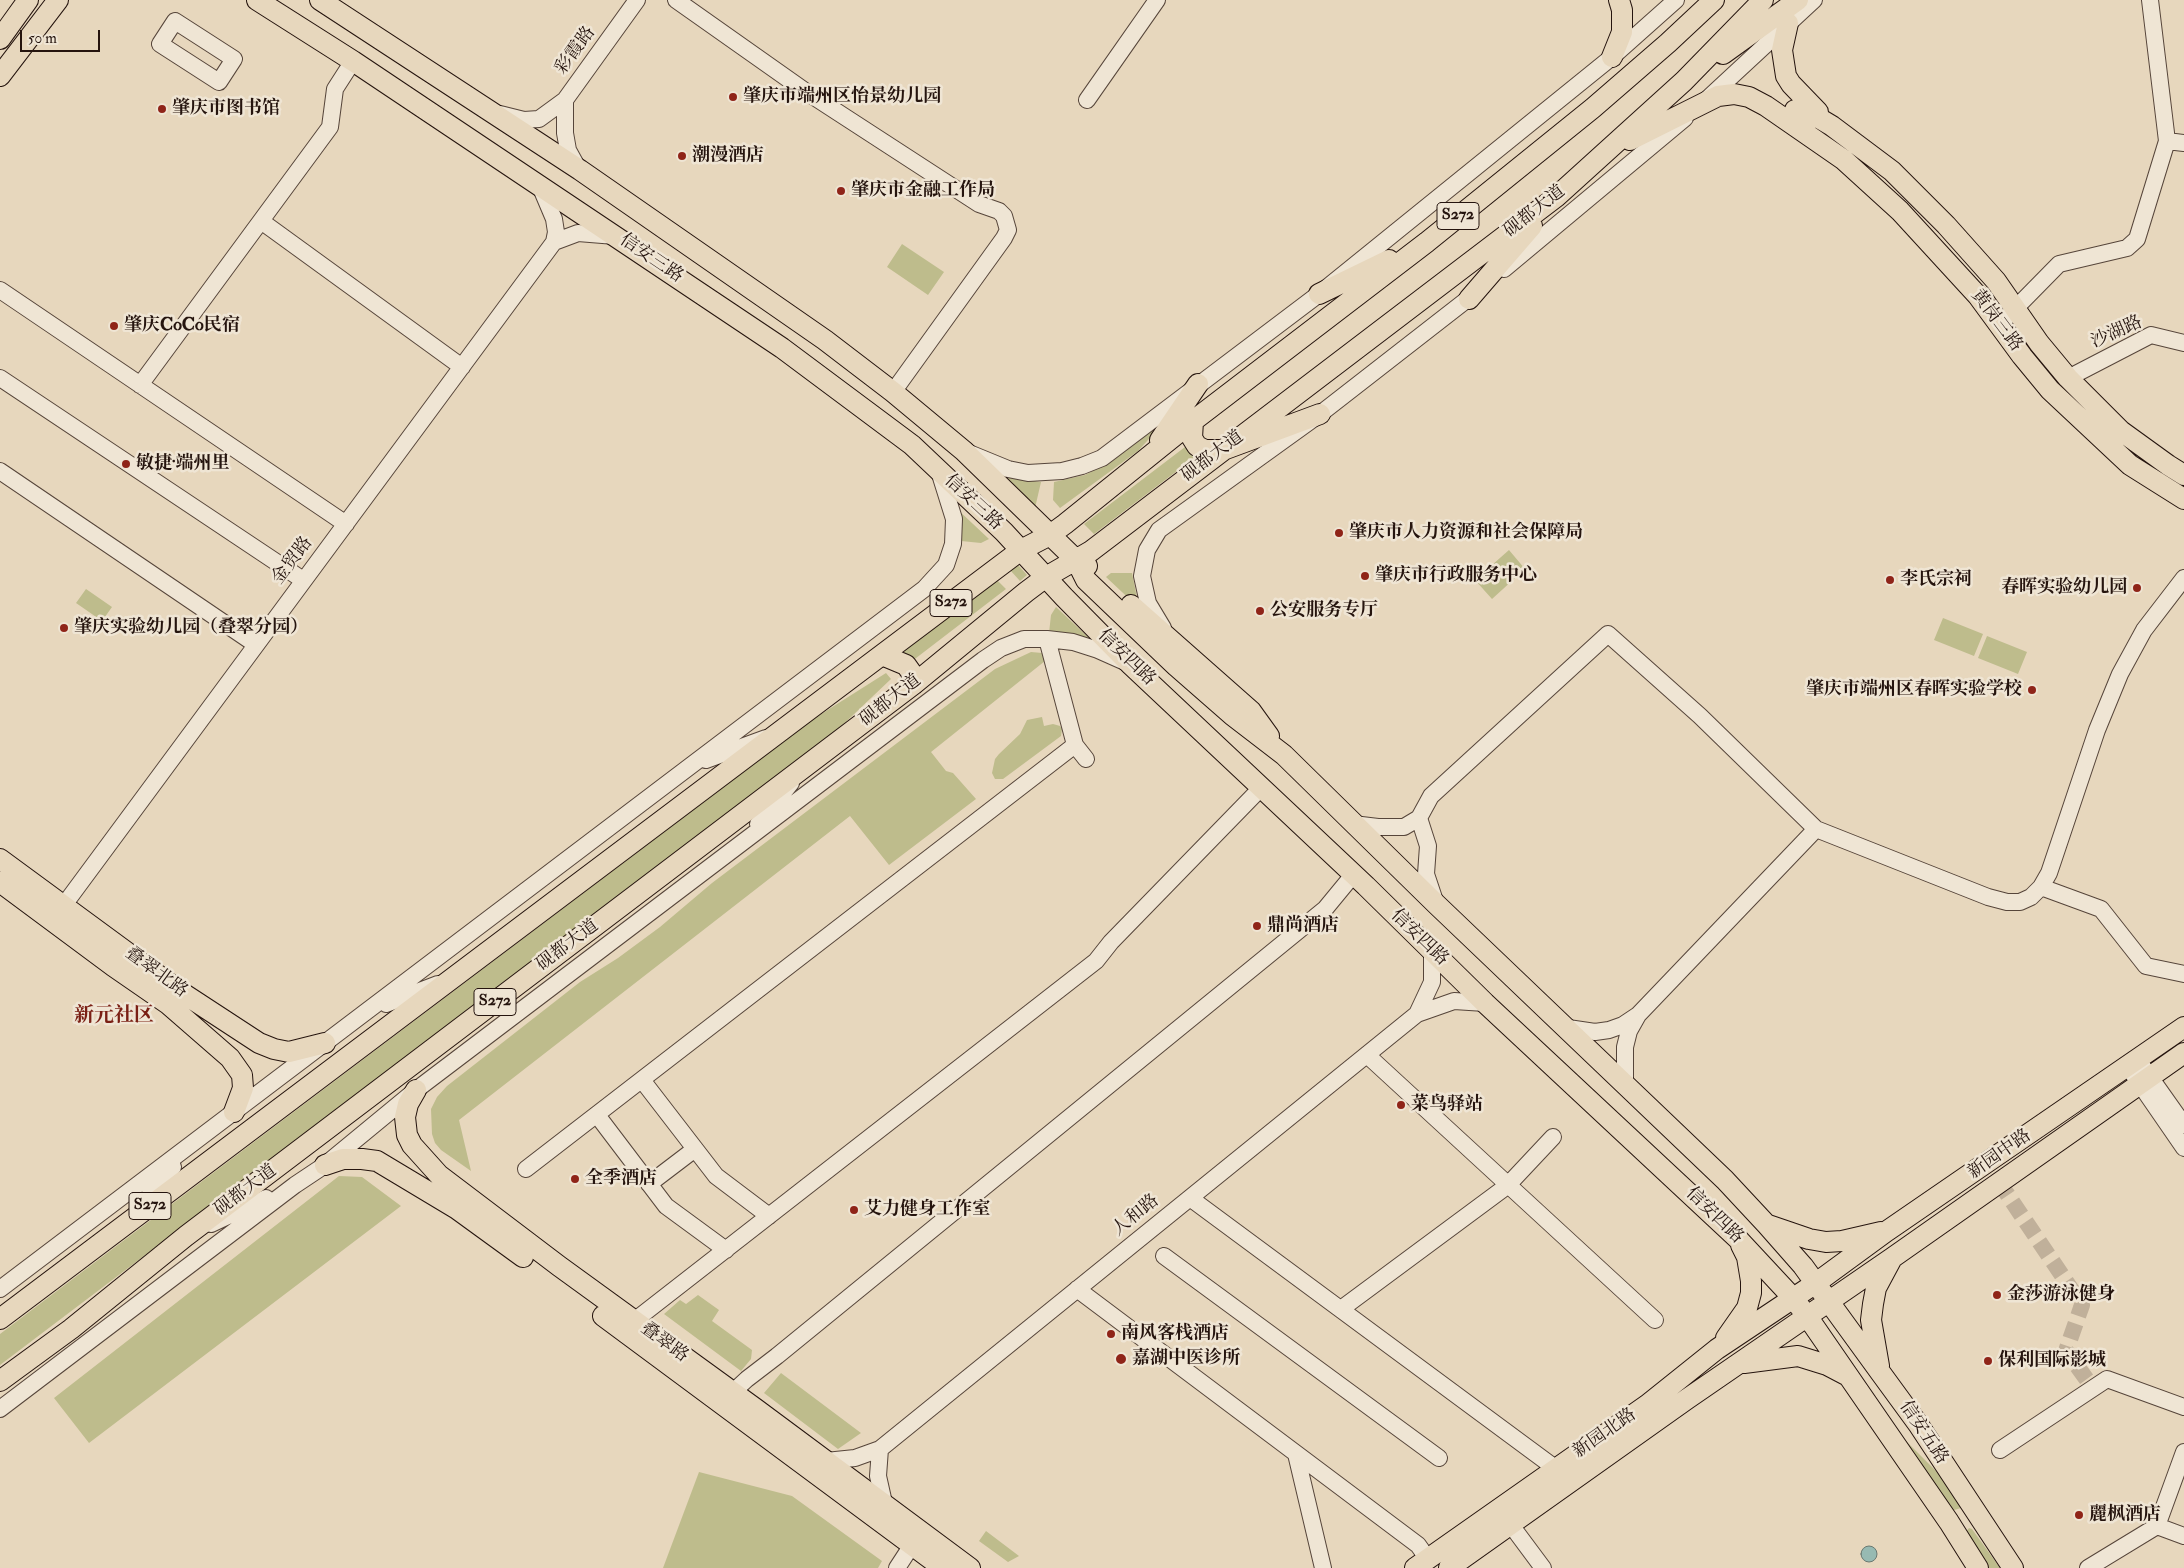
<!DOCTYPE html>
<html>
<head>
<meta charset="utf-8">
<style>
  body { margin:0 }
  #map { position:relative; width:2184px; height:1568px; overflow:hidden; background:#e7d7bd; font-family:"IM FELL Double Pica",serif }
  canvas { display:block }
  .scale { position:absolute; left:20px; top:30px; width:80px; height:22px; box-sizing:border-box; border:2px solid #25140e; border-top:0; padding-left:6px; font-size:15px; line-height:18px; white-space:nowrap; color:#25140e; -webkit-text-stroke:4px #efe5d4; paint-order:stroke }
</style>
</head>
<body>
<div id="map">
<canvas width="2184" height="1568"></canvas>
<div class="scale">50 m</div>
</div>
<script>
const c = document.querySelector('canvas').getContext('2d');
c.lineJoin = 'round';
function fillPath(path, color) { c.fillStyle = color; c.fill(path, 'evenodd'); }
const toPath = rows => new Path2D(rows.map(r => 'M' + r).join(''));
function strokePath(path, color, width, dash) { c.strokeStyle = color; c.lineWidth = width; c.lineCap = dash ? 'butt' : 'round'; c.setLineDash(dash || []); c.stroke(path); }
function write(font, color, halo, rows, align = 'center') {
  c.font = font + ' "IM FELL Double Pica","Noto Serif SC",serif'; c.lineWidth = 5; c.setLineDash([]); c.textBaseline = 'middle'; c.strokeStyle = halo; c.fillStyle = color; for (const [text, x, y, turn = 0] of rows) {
    c.save(); c.translate(x, y); c.rotate((+turn || 0) * Math.PI / 180); c.textAlign = isNaN(turn) ? turn : align; if (halo) c.strokeText(text, 0, 0); c.fillText(text, 0, 0); c.restore();
  }
}
const green = toPath([
  [902,244,944,272,928,295,887,267],
  [1165,419,1166,420,1138,451,1060,508,1053,500,1054,482,1085,475,1104,465],
  [1185,447,1194,458,1094,534,1084,524],
  [1000,476,1041,482,1035,508],
  [956,508,989,539,981,543,961,541],
  [1509,550,1525,569,1492,599,1475,580],
  [1018,565,1027,575,1020,581,1010,570],
  [1111,573,1132,573,1139,608,1106,577],
  [996,579,1006,589,907,665,897,654],
  [86,589,112,607,102,621,76,603],
  [1056,607,1089,638,1088,640,1049,633,1051,615],
  [1943,618,1983,634,1974,656,1934,640],
  [1987,636,2027,652,2018,674,1978,658],
  [1031,652,1042,653,1050,657,931,752,946,771,953,773,976,799,889,865,850,816,459,1120,471,1171,441,1150,435,1143,432,1134,431,1109,437,1097,447,1086,580,982,618,958,660,927,712,883,995,669],
  [886,673,891,679,832,735,0,1365,0,1334,815,718],
  [1042,717,1044,726,1053,724,1060,726,1062,729,1061,736,1003,779,995,779,992,773,995,759,999,754,1020,734,1027,720],
  [339,1176,362,1177,401,1206,89,1443,54,1398],
  [698,1295,719,1310,712,1321,752,1350,751,1359,741,1371,664,1314,680,1300,686,1304],
  [781,1373,861,1433,838,1449,764,1393],
  [1905,1440,1949,1484,1962,1504,1961,1508,1951,1511],
  [699,1472,792,1496,882,1561,878,1568,663,1568],
  [1969,1528,1972,1529,2000,1568,1987,1568,1965,1533],
  [986,1531,1019,1556,1008,1562,979,1541]
]);
const water = toPath([
  '1861 1554a8 8 0 1 1 16 0a8 8 0 1 1-16 0Z'
]);
const minorTunnel = toPath([
  [1999,1182,2082,1305,2066,1351,2093,1388]
]);
const minor = toPath([
  [676,0,805,91,979,204,999,211,1004,216,1008,230,1004,238,893,392],
  [175,21,234,59,219,82,160,44,175,21],
  [565,100,565,133,568,150,579,170],
  [1087,100,1157,0],
  [1705,101,1814,0],
  [500,114,524,120,539,119,565,100,637,0],
  [2167,141,2184,143],
  [261,221,462,367],
  [554,242,578,233,615,236],
  [1504,269,1685,118],
  [0,290,346,524],
  [1999,325,2059,264,2127,248,2137,239,2167,141,2150,0],
  [0,378,303,580],
  [2068,378,2151,335,2184,343],
  [140,385,330,127,335,89,353,61],
  [969,453,1008,469,1028,473,1062,471,1082,466,1102,458,1319,294,1612,57,1676,0],
  [0,471,255,644],
  [1163,628,1148,603,1142,576,1147,550,1159,530,1320,414,1478,291],
  [1075,745,1086,759],
  [706,760,766,738],
  [1419,818,1428,846,1426,874,1436,904],
  [758,824,791,783],
  [1353,824,1378,827,1404,827,1419,818,1431,796,1608,634,1700,716,1816,829,1988,897,2007,902,2020,902,2031,897,2041,887,2049,873,2097,730,2120,674,2144,630,2184,578],
  [2041,887,2101,909,2146,966,2184,974],
  [64,905,554,242,556,232,554,219,540,186],
  [386,1004,438,984],
  [1417,1014,1432,982,1432,950],
  [1568,1028,1595,1032,1609,1030,1623,1025,1638,1015,1816,829],
  [1367,1055,1655,1320],
  [2138,1060,2184,1125],
  [2133,1074,2184,1148],
  [642,1080,716,1176,769,1216],
  [1625,1085,1625,1047,1629,1031,1638,1015],
  [597,1115,666,1206,726,1250],
  [526,1169,1075,745,1047,639],
  [649,1184,695,1149],
  [1190,1198,1555,1468],
  [139,1208,173,1167],
  [211,1224,266,1198],
  [1164,1256,1439,1458],
  [0,1289,924,589,946,565,953,544,954,519,939,471],
  [1077,1289,1418,1545,1428,1559],
  [1341,1309,1507,1186,1553,1137],
  [634,1321,1096,961,1111,942,1260,789],
  [733,1392,747,1379,777,1356,1325,909,1353,875],
  [0,1409,295,1185,325,1165,416,1090,983,660,1001,648,1024,639,1047,639,1073,642,1098,650,1125,662],
  [880,1449,878,1476,884,1503],
  [2000,1450,2107,1379,2184,1407],
  [1296,1454,1323,1568],
  [826,1461,855,1458,880,1449,1417,1014,1454,1001,1485,1003],
  [1511,1525,1543,1568],
  [2157,1526,2184,1536],
  [897,1568,912,1545],
  [2088,1568,2157,1526,2184,1452]
]);
const major = toPath([
  [257,0,353,61,782,348,912,445,1004,532,1064,597,1131,665,1366,886,1485,1003,1739,1240,1793,1298,1807,1316,1949,1522,1978,1568],
  [320,0,580,170,825,340,893,392,964,451,1076,560,1087,566],
  [1788,23,1782,50,1786,76,1791,84,1818,112],
  [0,39,28,0],
  [1723,54,1798,0],
  [1612,57,1622,32,1622,10,1619,0],
  [0,76,58,0],
  [1807,133,1793,118,1795,110,1802,108,1832,126,1892,171,1946,225,1996,281,2039,343,2068,378,2121,431,2168,465,2184,475],
  [1630,140,1718,96,1734,94,1749,97,1766,106,1844,160,1900,211,1978,296,2022,356,2050,390,2130,465,2184,499],
  [1319,294,1389,260],
  [1469,299,1532,226],
  [1193,421,1192,438,1197,446,1205,450,1223,450,1320,414],
  [1160,440,1198,384],
  [1076,560,1086,580,1176,666,1232,715,1284,755,1436,904,1725,1180,1766,1224,1803,1266,1880,1372,1918,1424,2013,1568],
  [1131,605,1251,711,1269,736],
  [882,655,906,665,911,672,914,684],
  [0,859,181,992,259,1043,274,1049,289,1052,325,1043],
  [0,882,113,966,168,1004,230,1058,242,1075,243,1088,234,1112],
  [416,1090,408,1104,405,1117,407,1135,412,1145,439,1175,559,1266,756,1409,970,1568],
  [325,1165,343,1159,362,1159,377,1161,457,1209,523,1257],
  [1768,1225,1809,1239,1826,1242,1842,1241,1881,1232],
  [603,1316,943,1568],
  [0,1319,1021,550,1050,535,1065,524,1193,421,1427,242,1593,108,1668,43,1714,0],
  [1726,1338,1747,1308,1751,1293,1751,1281,1747,1257,1741,1245],
  [1744,1363,1798,1356,1827,1365,1848,1376],
  [1879,1366,1871,1320,1873,1304,1876,1288,1891,1260],
  [0,1381,71,1329,186,1236,914,684,1026,592,1046,577,1091,551,1556,197,1684,81,1763,0],
  [1415,1568,1647,1405,1717,1349,1816,1283,1887,1231,2184,1027],
  [1449,1568,1687,1399,1892,1258,2184,1053]
]);
const markers = [
  [733,97,5,"#8f2418"],
  [162,109,5,"#8f2418"],
  [682,156,5,"#8f2418"],
  [841,191,5,"#8f2418"],
  [114,326,5,"#8f2418"],
  [126,464,5,"#8f2418"],
  [1339,533,5,"#8f2418"],
  [1365,576,5,"#8f2418"],
  [1890,580,5,"#8f2418"],
  [2137,588,5,"#8f2418"],
  [1260,611,5,"#8f2418"],
  [64,628,5,"#8f2418"],
  [2032,690,5,"#8f2418"],
  [1257,926,5,"#8f2418"],
  [1401,1105,5,"#8f2418"],
  [575,1179,5,"#8f2418"],
  [854,1210,5,"#8f2418"],
  [1997,1295,5,"#8f2418"],
  [1111,1334,5,"#8f2418"],
  [1121,1359,6,"#8f2418"],
  [1988,1361,5,"#8f2418"],
  [2079,1515,5,"#8f2418"]
];
const shields = [
  [1458,216,42],
  [951,603,42],
  [495,1002,42],
  [150,1206,42]
];
const shieldNames = [
  ["S272",1458,216],
  ["S272",951,603],
  ["S272",495,1002],
  ["S272",150,1206]
];
const streetNames = [
  ["彩霞路",576,51,-54],
  ["砚都大道",1535,212,-38],
  ["信安三路",651,259,34],
  ["黄岗三路",1996,321,53],
  ["沙湖路",2117,333,-24],
  ["砚都大道",1213,457,-37],
  ["信安三路",973,503,43],
  ["金贸路",293,561,-53],
  ["信安四路",1126,658,44],
  ["砚都大道",891,701,-38],
  ["信安四路",1419,938,44],
  ["砚都大道",568,946,-37],
  ["叠翠北路",156,973,36],
  ["新园中路",2000,1155,-35],
  ["砚都大道",246,1191,-37],
  ["人和路",1136,1216,-39],
  ["信安四路",1714,1216,44],
  ["叠翠路",664,1343,36],
  ["信安五路",1923,1433,56],
  ["新园北路",1605,1434,-35]
];
const poiNames = [
  ["肇庆市端州区怡景幼儿园",743,97],
  ["肇庆市图书馆",172,109],
  ["潮漫酒店",692,156],
  ["肇庆市金融工作局",851,191],
  ["肇庆CoCo民宿",124,326],
  ["敏捷·端州里",136,464],
  ["肇庆市人力资源和社会保障局",1349,533],
  ["肇庆市行政服务中心",1375,576],
  ["李氏宗祠",1900,580],
  ["春晖实验幼儿园",2127,588,"right"],
  ["公安服务专厅",1270,611],
  ["肇庆实验幼儿园（叠翠分园）",74,628],
  ["肇庆市端州区春晖实验学校",2022,690,"right"],
  ["鼎尚酒店",1267,926],
  ["菜鸟驿站",1411,1105],
  ["全季酒店",585,1179],
  ["艾力健身工作室",864,1210],
  ["金莎游泳健身",2007,1295],
  ["南风客栈酒店",1121,1334],
  ["嘉湖中医诊所",1132,1359],
  ["保利国际影城",1998,1361],
  ["麗枫酒店",2089,1515]
];
const quarterNames = [
  ["新元社区",114,1017]
];
fillPath(green, '#bebc8c');
fillPath(water, '#97bab2');
strokePath(water, '#697870', 1);
strokePath(minorTunnel, '#c0b09a', 16, [16, 8]);
strokePath(minor, '#56453a', 18);
strokePath(major, '#25140e', 22);
strokePath(minor, '#efe5d4', 16);
strokePath(major, '#e7d7bd', 20);
for (const [x, y, r, color] of markers) { const dot = new Path2D(); dot.arc(x, y, r, 0, 2 * Math.PI); c.fillStyle = color; c.fill(dot); strokePath(dot, '#efe5d4', 2); }
for (const [x, y, w] of shields) { const box = new Path2D(); box.roundRect(x - w / 2, y - 13.5, w, 27, 4); c.fillStyle = '#efe5d4'; c.fill(box); strokePath(box, '#25140e', 1); }
write('bold 16px', '#25140e', null, shieldNames);
write('18px', '#25140e', '#efe5d4', streetNames);
write('bold 18px', '#25140e', '#efe5d4', poiNames, 'left');
write('bold 20px', '#7a1f14', '#efe5d4', quarterNames);
</script>
</body>
</html>
